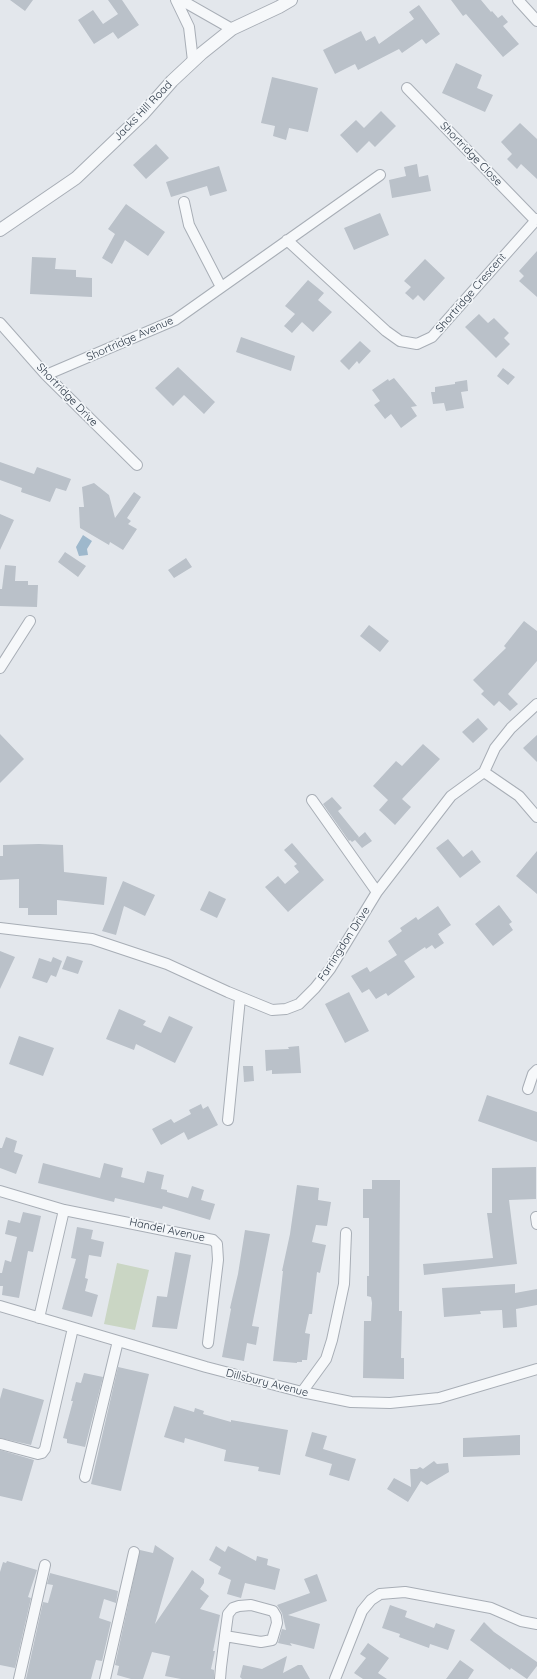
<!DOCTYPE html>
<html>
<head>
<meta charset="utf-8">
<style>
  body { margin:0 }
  canvas { display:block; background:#e3e7ec }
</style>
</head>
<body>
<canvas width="537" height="1679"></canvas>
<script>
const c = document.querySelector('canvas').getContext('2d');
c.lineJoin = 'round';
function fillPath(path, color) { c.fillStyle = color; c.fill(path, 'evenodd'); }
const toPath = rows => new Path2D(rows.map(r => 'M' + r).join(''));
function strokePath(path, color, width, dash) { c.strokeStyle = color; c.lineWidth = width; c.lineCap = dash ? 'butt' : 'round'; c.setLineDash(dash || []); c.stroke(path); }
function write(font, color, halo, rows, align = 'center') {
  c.font = font + ' Quicksand,sans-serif'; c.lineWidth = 3.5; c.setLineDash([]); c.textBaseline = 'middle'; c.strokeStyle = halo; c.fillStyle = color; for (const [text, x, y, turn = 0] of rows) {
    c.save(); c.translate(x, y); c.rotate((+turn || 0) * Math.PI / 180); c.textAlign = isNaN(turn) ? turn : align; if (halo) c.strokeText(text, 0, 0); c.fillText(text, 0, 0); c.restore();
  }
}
const green = toPath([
  [117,1263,149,1270,135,1330,104,1324]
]);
const water = toPath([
  [83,535,92,541,87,549,88,555,79,556,76,547]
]);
const building = toPath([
  [10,0,33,0,25,11],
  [108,0,122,0,139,25,118,39,113,32,94,44,78,20,93,10,103,24,118,14],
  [451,0,481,0,491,12,492,11,498,18,502,15,508,22,503,26,519,44,503,57,466,14,463,16],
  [419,5,440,34,426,44,422,39,402,53,399,49,358,70,355,64,335,74,323,50,361,31,366,41,375,36,379,44,414,19,409,12],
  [456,63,482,75,477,88,493,95,485,112,442,93],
  [272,77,318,88,308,132,289,128,286,140,273,136,275,126,261,123],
  [381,111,396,126,375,147,369,141,357,153,340,135,356,120,364,128],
  [520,123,537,139,537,179,521,164,517,169,507,159,512,154,501,142],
  [156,144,169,158,146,179,133,165],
  [417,164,419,177,428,175,431,191,392,198,389,180,406,176,404,167],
  [219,166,227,191,210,196,207,186,171,197,166,182],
  [126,204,165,232,148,256,125,240,112,264,102,258,115,234,108,229],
  [380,213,389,235,354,250,344,228],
  [537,251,537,297,519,281,524,276,519,271],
  [32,257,56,258,55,269,76,270,76,277,92,278,92,297,30,294],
  [425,259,445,278,424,301,418,295,413,300,405,293,411,287,404,281],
  [308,280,324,293,318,300,332,312,313,332,302,322,292,333,284,326,295,314,285,306],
  [479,314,488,323,494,318,509,333,504,338,510,344,496,358,465,327],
  [241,337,295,356,291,371,236,352],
  [360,341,371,351,359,364,357,361,349,370,340,361],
  [178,367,215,402,204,414,184,395,173,406,155,388],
  [503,368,515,377,508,385,497,376],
  [394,378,417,406,411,407,417,416,401,428,391,414,385,419,374,405,380,401,372,390,388,379,389,381],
  [467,380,468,391,461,392,464,408,446,411,444,403,433,404,431,392,435,392,435,387,455,384,455,382],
  [0,462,34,474,37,467,71,479,66,491,56,488,50,502,21,492,22,488,0,480],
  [94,483,109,495,115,518,134,492,141,497,127,518,131,521,128,524,137,529,123,550,110,542,109,545,80,528,79,507,84,507,82,487],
  [0,514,14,520,0,550],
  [65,552,86,566,78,577,58,562],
  [186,558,192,567,174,578,168,570],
  [5,565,16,566,15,581,28,581,28,585,38,585,37,607,0,606,0,589,2,589],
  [524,621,537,631,537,661,508,694,518,704,510,711,499,701,494,706,481,694,484,691,473,680,506,648,504,646],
  [369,625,389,641,380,652,360,636],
  [478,718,488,729,473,743,462,732],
  [0,734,24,759,0,783],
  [537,735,537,762,523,748],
  [423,744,440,759,402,799,411,807,395,825,379,810,388,800,373,786,396,761,402,766],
  [332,797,342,808,338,811,359,837,357,839,365,832,372,841,362,848,355,840,352,842,350,840,349,841,323,804],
  [448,839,463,857,472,850,481,862,460,878,436,848],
  [292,843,324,880,288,912,265,887,278,876,285,884,299,872,294,866,297,864,284,850],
  [39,844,63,845,64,872,107,877,104,905,57,900,57,915,28,915,28,908,19,908,19,879,0,880,0,856,3,856,3,845],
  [537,851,537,894,516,876],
  [123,881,155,895,145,916,124,906,116,935,102,931],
  [209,891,226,899,217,918,200,910],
  [499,905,512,922,509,924,513,930,493,946,475,924],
  [438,906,451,925,438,934,444,943,435,949,432,945,426,949,425,947,404,961,415,977,388,996,386,993,376,999,369,989,362,993,351,976,367,967,370,972,397,955,388,941,402,931,400,928,416,917,418,920],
  [0,951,15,957,0,989],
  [67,956,83,961,78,974,62,969],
  [53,957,62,961,56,977,51,975,47,983,32,978,39,958,51,962],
  [349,992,369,1031,345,1043,325,1004],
  [119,1009,146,1021,143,1025,161,1033,169,1016,193,1027,175,1063,136,1044,134,1050,106,1039],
  [19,1036,54,1048,43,1076,9,1064],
  [299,1046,301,1073,272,1074,272,1070,266,1071,265,1050,289,1049,288,1047],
  [243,1066,253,1066,254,1081,244,1082],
  [487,1095,537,1112,537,1142,478,1121],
  [201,1104,203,1109,208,1106,218,1125,188,1140,184,1132,161,1145,152,1129,171,1119,174,1123,191,1114,189,1110],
  [6,1137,17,1141,14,1152,23,1155,16,1174,0,1168,0,1148,2,1148],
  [43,1163,100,1178,104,1163,123,1168,121,1177,144,1183,147,1171,164,1175,161,1189,167,1190,167,1192,188,1198,192,1186,204,1190,201,1200,215,1204,210,1220,163,1206,162,1209,115,1198,114,1202,38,1183],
  [536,1167,536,1199,509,1200,517,1264,424,1275,423,1264,493,1258,487,1213,492,1213,492,1168],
  [372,1180,400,1180,399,1311,402,1311,401,1358,404,1358,404,1379,363,1378,364,1321,371,1321,372,1303,371,1297,367,1296,367,1276,369,1276,369,1218,363,1218,363,1189,372,1189],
  [297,1185,319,1188,318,1200,331,1202,327,1226,316,1225,312,1242,326,1245,320,1273,317,1272,312,1314,309,1314,305,1333,310,1334,307,1360,302,1360,302,1362,297,1362,297,1363,273,1361,283,1271,282,1271,290,1234],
  [23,1212,41,1216,33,1252,28,1251,19,1298,2,1295,3,1286,0,1286,0,1273,2,1273,5,1260,11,1262,17,1237,5,1234,8,1220,20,1223],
  [77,1227,93,1230,91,1239,104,1242,101,1257,89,1255,85,1278,88,1279,85,1291,98,1295,92,1317,62,1309,76,1259,71,1258],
  [245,1230,270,1234,252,1326,259,1327,256,1345,247,1343,244,1361,222,1357,231,1309,230,1308,238,1274],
  [175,1252,191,1255,177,1329,152,1327,157,1296,167,1297],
  [515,1284,515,1293,537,1289,537,1305,516,1309,517,1327,503,1328,502,1310,480,1311,481,1314,444,1317,442,1288],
  [118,1367,149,1374,121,1491,91,1484],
  [84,1373,103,1377,85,1447,67,1443,67,1439,63,1438,73,1401,71,1401,76,1382,81,1383],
  [3,1388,44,1400,31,1445,0,1438,0,1399],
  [174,1406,194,1412,195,1408,204,1411,203,1414,231,1422,231,1420,288,1430,280,1475,258,1471,259,1467,224,1461,226,1450,185,1438,184,1443,164,1437],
  [312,1432,327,1436,323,1449,356,1459,349,1481,329,1475,332,1464,305,1456],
  [520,1435,520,1455,463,1457,463,1438],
  [0,1450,34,1460,22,1501,0,1496],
  [434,1461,437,1464,448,1463,449,1472,427,1485,421,1481,408,1502,387,1489,394,1478,411,1487,410,1469,417,1469,420,1467,423,1469],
  [155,1545,174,1558,155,1624,192,1570,204,1579,204,1583,200,1589,209,1596,200,1609,220,1615,213,1651,215,1651,211,1669,214,1670,214,1679,181,1679,165,1676,170,1656,152,1652,143,1679,131,1679,117,1675,119,1666,115,1665,140,1550,153,1553],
  [216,1546,225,1552,228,1546,256,1561,257,1556,268,1559,267,1565,280,1569,275,1590,245,1583,241,1598,227,1594,231,1580,218,1574,221,1567,209,1560],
  [7,1561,37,1570,28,1597,31,1598,15,1668,0,1665,0,1572,3,1562,6,1563],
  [50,1573,118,1591,116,1603,104,1599,99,1618,111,1622,102,1661,96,1660,91,1679,26,1679,43,1602,48,1603,53,1585,47,1584],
  [317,1574,327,1601,288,1615,320,1624,314,1649,290,1643,292,1646,278,1643,282,1629,286,1630,282,1613,277,1605,310,1593,304,1579],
  [390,1605,407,1611,405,1617,434,1628,436,1623,455,1630,448,1650,430,1644,429,1648,399,1637,400,1634,382,1628],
  [484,1622,494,1632,537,1662,537,1666,527,1679,511,1668,510,1670,470,1640],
  [368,1643,389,1658,378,1673,387,1679,363,1679,354,1673,366,1658,360,1654],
  [287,1656,283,1673,298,1665,302,1665,310,1679,242,1679,240,1677,243,1665,262,1669],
  [460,1660,474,1670,468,1679,446,1679]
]);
const minor = toPath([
  [176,0,189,27,193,61],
  [181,0,232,29],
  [518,0,537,21],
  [407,88,535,220],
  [184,202,189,225,221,287],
  [287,240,386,331,400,341,417,344,432,337,537,219],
  [0,323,46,375,137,465],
  [46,375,175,320,380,175],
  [0,668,30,621],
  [484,772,519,796,537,817],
  [312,800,377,892],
  [0,928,92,939,167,964,228,992,272,1010,286,1009,299,1004,315,988,330,969,377,892,451,796,484,772,495,748,511,728,537,704],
  [528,1089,533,1074,537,1070],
  [228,1120,240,998],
  [0,1191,64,1210,213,1240,217,1244,218,1260,208,1343],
  [536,1217,537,1224],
  [0,1306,206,1367,302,1392,351,1402,390,1403,439,1398,537,1369],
  [39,1318,64,1210],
  [302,1392,326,1359,332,1340,344,1284,346,1233],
  [1,1444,38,1454,42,1453,45,1449,73,1328],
  [85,1477,118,1341],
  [19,1679,45,1565],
  [105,1679,134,1552],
  [220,1679,221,1667,225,1636,228,1614,233,1608,239,1606,251,1605,273,1611,276,1616,277,1623,272,1640,261,1642,225,1636],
  [335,1679,362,1611,371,1600,380,1594,405,1592,491,1608,521,1621,537,1624]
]);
const tertiary = toPath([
  [0,230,76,178,142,115,172,81,202,53,232,29,279,7,291,0]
]);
const streetNames = [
  ["Jacks Hill Road",143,111,-46],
  ["Shortridge Close",471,154,46],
  ["Shortridge Crescent",471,293,-49],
  ["Shortridge Avenue",130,339,-24],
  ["Shortridge Drive",67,395,46],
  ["Farringdon Drive",344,944,-57],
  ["Handel Avenue",167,1230,12],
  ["Dillsbury Avenue",267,1383,14]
];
fillPath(green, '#cad6c4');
fillPath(water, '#9eb8cc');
fillPath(building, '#bac1c9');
strokePath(minor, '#a8aeb6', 12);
strokePath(tertiary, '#a8aeb6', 14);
strokePath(minor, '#f6f8fa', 10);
strokePath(tertiary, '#f6f8fa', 12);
write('11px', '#2a3644', '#f3f6f9', streetNames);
</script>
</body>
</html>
